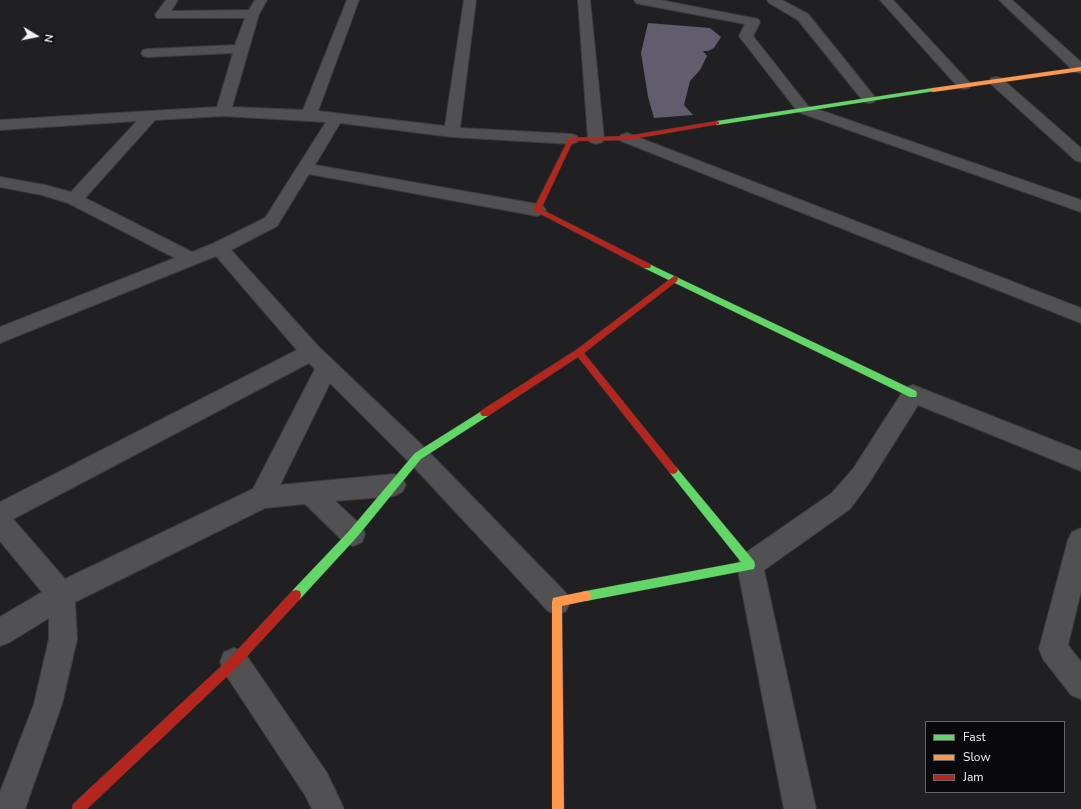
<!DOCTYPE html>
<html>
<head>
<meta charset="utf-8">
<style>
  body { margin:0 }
  #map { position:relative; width:1081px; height:809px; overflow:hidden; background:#201f22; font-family:"Nunito Sans",sans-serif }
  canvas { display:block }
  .legend { position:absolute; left:925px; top:721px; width:140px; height:72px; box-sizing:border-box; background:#09080b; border:1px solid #666569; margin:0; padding:5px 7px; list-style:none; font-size:12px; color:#f2f1f5 }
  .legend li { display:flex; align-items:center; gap:8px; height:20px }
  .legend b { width:20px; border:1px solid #666569 }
  .north { position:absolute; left:16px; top:16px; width:40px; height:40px; -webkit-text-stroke:3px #09080b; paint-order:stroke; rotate:100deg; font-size:11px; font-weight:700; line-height:16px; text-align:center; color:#f2f1f5 }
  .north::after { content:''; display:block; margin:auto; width:14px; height:18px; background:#f2f1f5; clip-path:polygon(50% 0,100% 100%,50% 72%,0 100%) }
</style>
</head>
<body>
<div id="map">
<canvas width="1081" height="809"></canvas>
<ul class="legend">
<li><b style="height:5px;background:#63d668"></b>Fast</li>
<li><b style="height:5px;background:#ff974d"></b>Slow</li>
<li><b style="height:5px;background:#b3261e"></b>Jam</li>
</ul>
<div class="north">N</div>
</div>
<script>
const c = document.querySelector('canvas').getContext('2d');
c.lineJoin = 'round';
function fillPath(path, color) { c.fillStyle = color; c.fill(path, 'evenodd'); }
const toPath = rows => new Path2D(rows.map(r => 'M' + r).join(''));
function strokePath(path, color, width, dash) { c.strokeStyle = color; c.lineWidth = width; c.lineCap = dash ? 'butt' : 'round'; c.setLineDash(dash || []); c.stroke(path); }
const building = toPath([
  [648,23,710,28,721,37,714,48,708,51,703,51,707,56,700,70,690,81,684,105,693,115,654,118,648,97,641,53]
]);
const street = toPath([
  [166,0,178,0,171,11,249,10,255,0,267,0,259,14,232,107,303,110,347,0,359,0,318,111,445,126,464,0,476,0,460,128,571,134,577,136,579,139,577,142,571,144,452,137,340,123,315,165,537,204,543,206,546,210,543,214,537,216,309,174,277,226,231,250,318,346,426,449,566,593,570,602,566,611,557,615,548,611,410,463,330,383,280,485,394,474,402,478,406,485,402,492,394,496,335,501,362,526,365,534,362,542,353,546,344,542,305,504,265,508,75,602,77,639,62,704,25,809,0,809,0,792,34,704,49,639,49,618,10,642,0,646,0,617,42,592,0,541,0,502,297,350,216,256,0,343,0,327,175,258,68,203,42,195,0,187,0,177,45,185,71,192,137,121,0,130,0,120,217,107,233,53,148,57,143,56,141,53,143,50,148,49,235,45,245,18,157,18,155,15,166,0],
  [223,116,326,122,265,218,212,244,192,252,85,198,155,120,223,116],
  [309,363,315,369,253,489,65,579,13,519,309,363],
  [578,0,590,0,604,139,602,142,596,144,590,142,588,139,578,0],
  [634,0,660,0,758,19,760,22,753,36,808,106,1081,200,1081,212,798,112,739,36,745,24,640,4,636,3,634,0],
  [767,0,782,0,808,14,874,96,876,99,874,102,869,103,864,102,798,20,769,3,767,0],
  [880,0,893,0,969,82,971,85,969,88,964,89,959,88,880,0],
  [999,0,1012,0,1081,62,1081,73,1075,72,999,0],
  [996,77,1001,78,1081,148,1081,162,1075,160,991,84,989,81,991,78,996,77],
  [627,133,1081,308,1081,323,621,141,619,138,621,135,627,133],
  [913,385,1081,451,1081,471,918,405,869,483,850,509,764,570,816,809,784,809,737,565,741,556,832,493,853,469,905,388,913,385],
  [1081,528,1081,591,1068,645,1081,662,1081,699,1071,695,1043,659,1039,649,1068,540,1072,532,1081,528],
  [234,648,244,652,327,773,344,809,312,809,305,795,224,672,220,662,224,652,234,648]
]);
const fast = toPath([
  [933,88,936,90,935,91,717,125,714,123,717,121,933,88],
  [647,263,916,391,917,394,916,397,910,397,644,268,643,266,644,264,647,263],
  [485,409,488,410,490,413,488,416,421,459,357,537,300,599,296,600,292,599,291,595,292,591,349,531,415,453,485,409],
  [673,466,676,467,754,561,755,565,754,569,586,601,582,600,581,596,582,592,586,591,741,562,670,473,668,470,670,467,673,466]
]);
const slow = toPath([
  [1081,67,1081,71,933,92,930,90,933,88,1081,67],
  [586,591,590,592,591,596,590,600,562,606,564,809,552,809,552,602,553,598,557,597,586,591]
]);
const jam = toPath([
  [717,121,719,122,719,124,627,140,573,141,541,209,650,264,651,266,650,268,644,268,533,210,569,138,627,136,717,121],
  [674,276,677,277,678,279,677,281,584,353,676,467,678,470,676,473,673,474,670,473,578,357,488,416,482,416,480,413,482,410,576,350,674,276],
  [296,590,300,591,301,595,300,599,238,666,87,809,72,809,73,804,230,658,292,591,296,590]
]);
fillPath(building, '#615d6e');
strokePath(street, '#3c3b3d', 2);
strokePath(fast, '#3c3b3d', 1);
strokePath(slow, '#3c3b3d', 1);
strokePath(jam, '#3c3b3d', 1);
fillPath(street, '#515053');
fillPath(fast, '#63d668');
fillPath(slow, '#ff974d');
fillPath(jam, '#b3261e');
</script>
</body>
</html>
